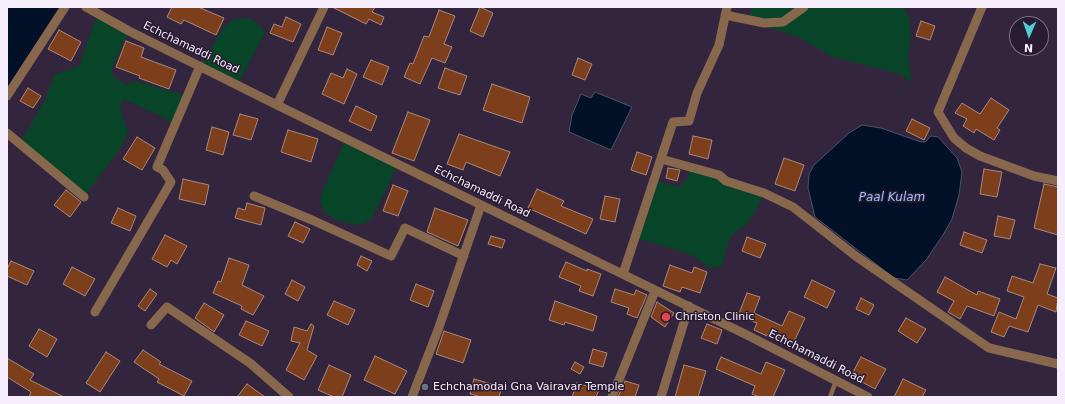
<!DOCTYPE html>
<html>
<head>
<meta charset="utf-8">
<style>
  body { margin:0 }
  #map { position:relative; width:1065px; height:404px; overflow:hidden; background:#33253d; font-family:"DejaVu Sans",sans-serif }
  canvas { display:block }
  .frame { position:absolute; inset:0; border:8px solid #f6edfd; pointer-events:none }
  .north { position:absolute; left:1009px; top:16px; width:40px; height:40px; box-sizing:border-box; background:#291b32; border:1px solid #7b6f83; border-radius:50%; rotate:182deg; font-size:11px; font-weight:700; line-height:16px; text-align:center; color:#f6edfd }
  .north::after { content:''; display:block; margin:auto; width:14px; height:18px; background:#51ccd2; clip-path:polygon(50% 0,100% 100%,50% 72%,0 100%) }
</style>
</head>
<body>
<div id="map">
<canvas width="1065" height="404"></canvas>
<div class="frame"></div>
<div class="north">N</div>
</div>
<script>
const c = document.querySelector('canvas').getContext('2d');
c.lineJoin = 'round';
function fillPath(path, color) { c.fillStyle = color; c.fill(path, 'evenodd'); }
const toPath = rows => new Path2D(rows.map(r => 'M' + r).join(''));
function strokePath(path, color, width, dash) { c.strokeStyle = color; c.lineWidth = width; c.lineCap = dash ? 'butt' : 'round'; c.setLineDash(dash || []); c.stroke(path); }
function write(font, color, halo, rows, align = 'center') {
  c.font = font + ' "DejaVu Sans",sans-serif'; c.lineWidth = 3; c.setLineDash([]); c.textBaseline = 'middle'; c.strokeStyle = halo; c.fillStyle = color; for (const [text, x, y, turn = 0] of rows) {
    c.save(); c.translate(x, y); c.rotate((+turn || 0) * Math.PI / 180); c.textAlign = isNaN(turn) ? turn : align; if (halo) c.strokeText(text, 0, 0); c.fillText(text, 0, 0); c.restore();
  }
}
const green = toPath([
  [752,7,903,7,909,17,911,38,908,57,912,82,897,73,833,57,798,37,748,21],
  [98,13,129,31,114,64,111,71,113,76,126,85,136,81,187,96,175,125,161,116,123,99,120,109,128,131,122,146,84,197,20,143,45,100,54,75,79,66],
  [242,18,251,19,260,25,265,33,238,84,200,66,223,29,232,20],
  [346,139,398,164,372,218,365,223,357,225,334,219,324,211,320,202,323,189],
  [690,167,764,193,757,209,746,225,733,233,726,249,722,266,710,268,697,258,684,252,635,238,654,179,666,184,679,187,688,178]
]);
const water = toPath([
  [7,7,65,7,7,96,7,7],
  [595,92,632,107,611,150,569,132,572,115,581,94,591,98,595,92],
  [862,125,881,128,921,142,925,142,931,136,938,137,957,158,962,172,959,195,952,219,943,235,926,260,907,280,894,278,815,217,808,188,809,174,814,165,849,133,862,125]
]);
const building = toPath([
  [172,7,198,7,224,18,216,35,184,20,181,24,167,17,172,7],
  [332,7,375,7,372,12,384,17,381,25,369,19,366,24,332,7],
  [480,7,493,13,483,37,470,31,480,7],
  [439,10,455,16,444,44,452,47,445,63,432,58,420,84,404,77,410,63,413,64,424,36,429,37,439,10],
  [286,17,301,24,293,42,270,33,274,24,282,27,286,17],
  [921,21,935,26,930,40,916,36,921,21],
  [327,27,342,33,333,55,318,50,327,27],
  [59,30,81,42,71,61,48,49,59,30],
  [126,41,144,48,141,57,176,70,169,89,139,78,140,76,116,67,126,41],
  [578,58,592,64,585,80,572,75,578,58],
  [371,60,389,67,382,85,363,77,371,60],
  [445,68,467,76,460,95,438,88,445,68],
  [347,69,357,74,344,104,322,94,331,73,343,78,347,69],
  [492,84,530,97,522,123,483,110,492,84],
  [28,88,41,96,33,108,20,101,28,88],
  [991,98,1009,110,997,128,1000,130,994,140,976,129,974,133,963,126,967,119,955,113,962,103,980,114,991,98],
  [356,106,377,116,371,131,349,121,356,106],
  [408,112,430,120,414,161,392,153,408,112],
  [240,114,258,119,251,140,233,135,240,114],
  [912,119,930,128,924,140,906,131,912,119],
  [212,127,229,132,223,155,206,150,212,127],
  [288,130,318,139,311,162,281,152,288,130],
  [459,134,510,152,500,176,466,162,463,170,447,164,459,134],
  [693,136,712,140,708,159,689,154,693,136],
  [137,137,155,148,142,170,123,159,137,137],
  [637,152,652,157,646,175,631,170,637,152],
  [784,158,804,165,795,191,775,184,784,158],
  [668,168,680,170,677,181,666,178,668,168],
  [984,169,1002,172,997,197,980,194,984,169],
  [183,179,209,185,205,205,179,199,183,179],
  [1044,184,1058,187,1058,235,1034,228,1044,184],
  [393,185,408,191,398,216,383,211,393,185],
  [537,189,564,201,561,206,593,219,586,234,528,208,537,189],
  [66,190,81,202,70,217,54,205,66,190],
  [605,196,620,199,615,222,600,219,605,196],
  [247,203,265,208,261,225,235,218,238,208,245,210,247,203],
  [118,208,136,216,130,231,111,223,118,208],
  [435,208,468,220,458,246,427,232,435,208],
  [998,216,1015,220,1010,239,994,236,998,216],
  [295,222,310,229,303,243,288,236,295,222],
  [964,232,987,240,982,253,960,245,964,232],
  [165,235,187,246,177,264,171,260,167,267,152,259,165,235],
  [491,236,505,240,502,248,488,244,491,236],
  [747,237,766,244,760,258,742,251,747,237],
  [361,256,372,261,367,271,357,265,361,256],
  [229,258,249,265,242,285,264,296,253,315,241,309,242,306,213,293,218,281,221,282,229,258],
  [11,261,34,271,27,285,7,276,7,269,11,261],
  [566,262,587,271,587,269,601,274,593,296,579,291,581,286,559,277,566,262],
  [1040,264,1056,268,1047,294,1058,298,1056,312,1038,305,1028,332,1009,326,1004,337,991,332,999,312,1016,319,1024,297,1007,291,1012,276,1033,283,1040,264],
  [670,265,692,273,694,267,707,272,700,293,682,287,680,292,663,286,670,265],
  [72,267,95,279,85,296,63,284,72,267],
  [945,277,977,295,978,291,1000,299,994,316,967,306,960,319,948,312,954,301,937,292,945,277],
  [292,280,305,287,298,301,285,294,292,280],
  [812,280,835,291,827,308,804,297,812,280],
  [416,284,434,291,428,307,410,300,416,284],
  [150,289,157,294,145,311,138,306,150,289],
  [615,289,634,295,636,290,647,295,637,318,627,314,629,308,611,302,615,289],
  [747,293,760,297,754,313,782,326,789,311,805,318,793,344,769,333,767,336,754,330,757,323,738,316,747,293],
  [861,298,874,305,869,315,856,309,861,298],
  [334,301,355,310,348,325,327,315,334,301],
  [555,301,597,316,593,331,565,322,564,325,549,320,555,301],
  [657,302,674,313,665,327,651,317,657,302],
  [204,303,224,315,214,332,195,318,204,303],
  [906,318,926,329,917,343,898,331,906,318],
  [246,321,269,331,262,346,239,335,246,321],
  [311,324,314,326,307,350,317,356,304,380,286,370,300,343,291,341,294,327,307,331,311,324],
  [707,324,722,330,717,344,701,338,707,324],
  [39,329,57,339,47,357,29,346,39,329],
  [444,331,471,340,463,363,436,354,444,331],
  [593,349,607,353,603,367,589,363,593,349],
  [143,350,161,362,159,364,192,381,184,396,157,382,159,379,134,362,143,350],
  [106,352,120,361,100,392,86,383,106,352],
  [375,356,407,371,395,394,364,380,375,356],
  [721,357,761,374,766,362,785,370,773,397,759,397,752,394,755,386,716,369,721,357],
  [861,357,886,369,875,389,851,376,861,357],
  [7,358,34,374,30,380,64,397,29,397,31,392,7,377,7,358],
  [575,362,584,367,580,374,571,369,575,362],
  [329,365,351,375,342,397,334,397,318,390,329,365],
  [684,365,706,371,698,397,675,397,684,365],
  [474,379,502,387,499,397,482,397,470,394,474,379],
  [903,379,926,390,922,397,894,397,903,379],
  [625,381,639,385,635,397,618,397,625,381],
  [577,383,599,390,596,397,572,397,577,383],
  [247,384,265,397,237,397,247,384]
]);
const service = toPath([
  [830,397,836,381]
]);
const minor = toPath([
  [86,7,129,31,277,105,749,336,868,397],
  [982,7,938,112,954,138,966,148,980,156,1034,176,1058,181],
  [725,15,764,23,783,22,804,7],
  [7,96,65,7],
  [277,105,324,7],
  [7,133,84,197],
  [661,159,719,175,726,181,764,193,793,207,857,257,989,348,1058,364],
  [254,196,312,220,391,256,405,228,464,256],
  [623,274,673,122,689,121,697,93,719,45,727,7],
  [95,312,171,182,163,170,157,167,200,66],
  [151,325,167,307,250,363,289,397],
  [412,397,438,330,481,205],
  [612,397,655,291],
  [661,397,689,306]
]);
const markers = [
  [666,317,5,"#e0444e"],
  [425,387,4,"#6b7280"]
];
const streetNames = [
  ["Echchamaddi Road",191,48,26],
  ["Echchamaddi Road",482,192,26],
  ["Echchamaddi Road",816,357,27]
];
const poiNames = [
  ["Christon Clinic",675,317],
  ["Echchamodai Gna Vairavar Temple",433,387]
];
const waterNames = [
  ["Paal Kulam",892,198]
];
fillPath(green, '#084427');
fillPath(water, '#021127');
strokePath(water, '#4b5367', 1);
fillPath(building, '#7d3e1c');
strokePath(building, '#aa897a', 1);
strokePath(service, '#87684d', 4.5);
strokePath(minor, '#87684d', 9);
for (const [x, y, r, color] of markers) { const dot = new Path2D(); dot.arc(x, y, r, 0, 2 * Math.PI); c.fillStyle = color; c.fill(dot); strokePath(dot, '#291b32', 1.5); }
write('11px', '#f6edfd', '#291b32', streetNames);
write('11px', '#f6edfd', '#291b32', poiNames, 'left');
write('italic 12px', '#98c5fd', '#291b32', waterNames);
</script>
</body>
</html>
